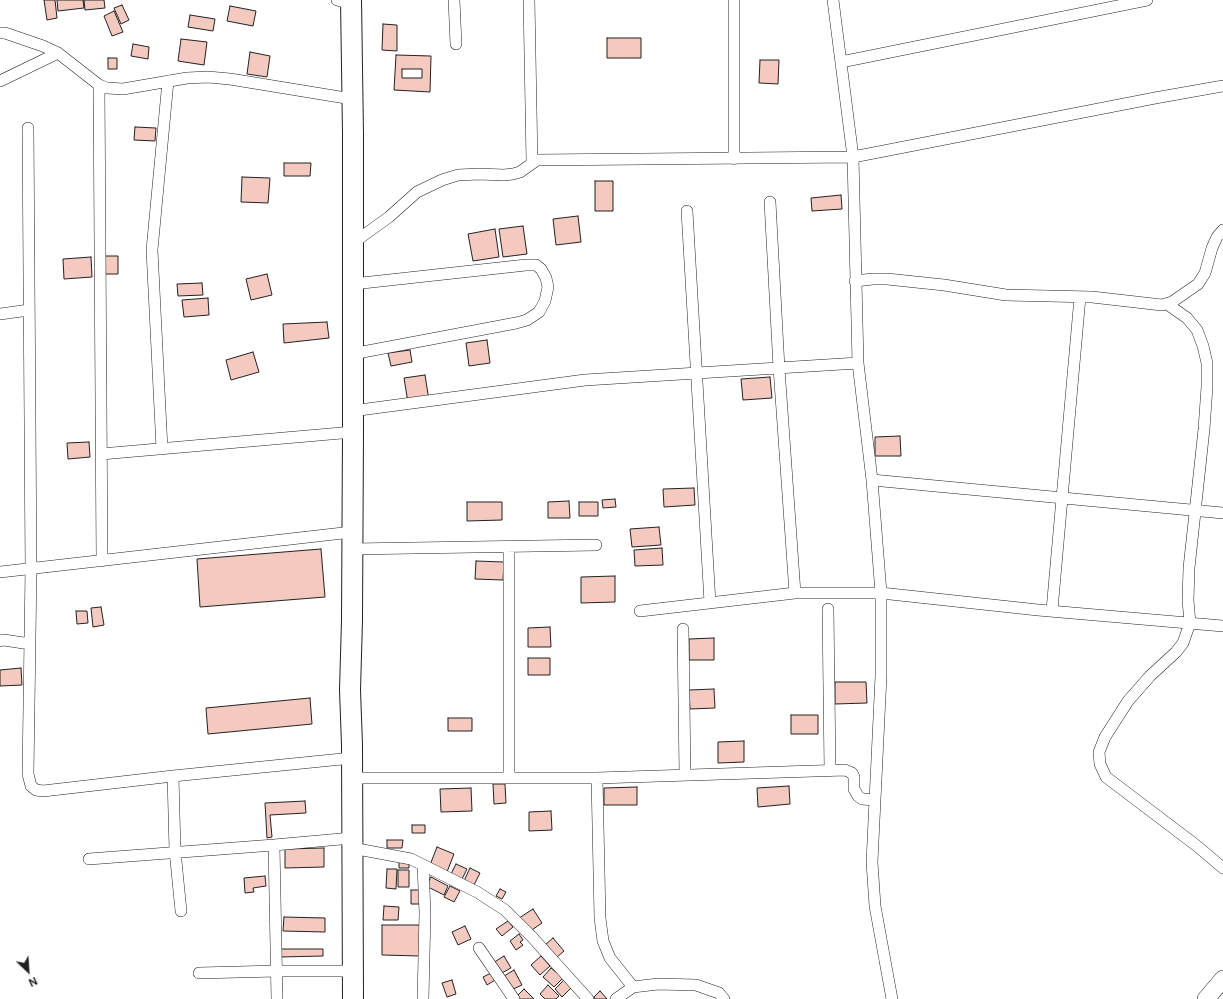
<!DOCTYPE html>
<html>
<head>
<meta charset="utf-8">
<style>
  body { margin:0 }
  #map { position:relative; width:1223px; height:999px; overflow:hidden; background:#fff; font-family:"DM Sans",sans-serif }
  canvas { display:block }
  .north { position:absolute; left:8px; top:951px; width:40px; height:40px; -webkit-text-stroke:3px #fff; paint-order:stroke; rotate:155deg; font-size:11px; font-weight:700; line-height:16px; text-align:center; color:#222 }
  .north::after { content:''; display:block; margin:auto; width:14px; height:18px; background:#222; clip-path:polygon(50% 0,100% 100%,50% 72%,0 100%) }
</style>
</head>
<body>
<div id="map">
<canvas width="1223" height="999"></canvas>
<div class="north">N</div>
</div>
<script>
const c = document.querySelector('canvas').getContext('2d');
c.lineJoin = 'round';
function fillPath(path, color) { c.fillStyle = color; c.fill(path, 'evenodd'); }
const toPath = rows => new Path2D(rows.map(r => 'M' + r).join(''));
function strokePath(path, color, width, dash) { c.strokeStyle = color; c.lineWidth = width; c.lineCap = dash ? 'butt' : 'round'; c.setLineDash(dash || []); c.stroke(path); }
const building = toPath([
  [44,0,55,0,57,18,47,20,44,0],
  [57,0,83,0,84,8,58,11,57,0],
  [84,0,104,0,105,8,85,10,84,0],
  [122,5,129,20,121,24,114,8,122,5],
  [230,6,256,11,253,26,227,21,230,6],
  [114,11,123,32,112,36,104,16,114,11],
  [190,15,215,19,213,31,188,27,190,15],
  [383,24,397,25,397,51,382,50,383,24],
  [607,38,641,38,641,58,607,58,607,38],
  [181,39,207,42,204,65,178,61,181,39],
  [133,44,149,47,148,59,131,56,133,44],
  [250,52,270,56,267,77,247,74,250,52],
  [396,55,431,56,430,92,394,90,396,55],
  [402,69,422,69,422,78,402,78,402,69],
  [108,58,117,58,117,69,108,69,108,58],
  [760,60,779,60,778,84,759,83,760,60],
  [135,127,156,128,155,141,134,140,135,127],
  [284,163,311,163,310,176,284,176,284,163],
  [242,177,270,178,268,203,241,202,242,177],
  [595,181,613,181,613,211,595,211,595,181],
  [841,195,842,209,812,211,811,198,841,195],
  [578,216,581,242,556,245,553,219,578,216],
  [523,226,527,254,503,257,499,229,523,226],
  [495,229,499,257,473,261,468,234,495,229],
  [104,256,118,256,118,274,105,274,104,256],
  [91,257,92,277,64,279,63,259,91,257],
  [267,274,272,295,251,300,246,279,267,274],
  [202,283,203,295,178,296,177,284,202,283],
  [208,298,209,315,184,317,182,300,208,298],
  [327,322,329,338,284,343,283,324,327,322],
  [487,340,490,363,469,366,466,343,487,340],
  [410,350,412,362,391,366,388,353,410,350],
  [253,352,259,372,231,380,226,360,253,352],
  [425,375,429,400,408,403,404,378,425,375],
  [770,377,772,398,743,400,741,379,770,377],
  [900,436,901,456,875,456,875,437,900,436],
  [89,442,90,457,68,459,67,443,89,442],
  [694,488,695,505,664,507,663,489,694,488],
  [615,499,616,507,603,508,602,500,615,499],
  [569,501,570,518,548,518,548,502,569,501],
  [467,502,502,502,502,520,467,521,467,502],
  [579,502,598,502,598,516,579,516,579,502],
  [659,527,661,545,632,547,630,529,659,527],
  [662,548,663,565,635,566,634,550,662,548],
  [321,549,325,597,200,607,197,559,321,549],
  [476,561,504,562,503,580,475,579,476,561],
  [615,576,615,602,581,603,581,577,615,576],
  [101,607,104,625,93,627,91,608,101,607],
  [76,611,87,611,88,623,77,624,76,611],
  [550,627,551,647,528,647,528,628,550,627],
  [714,638,714,660,689,660,689,639,714,638],
  [528,658,550,658,550,675,528,675,528,658],
  [21,668,22,685,0,686,0,670,21,668],
  [835,682,866,682,867,703,835,704,835,682],
  [714,689,715,708,690,709,689,690,714,689],
  [310,698,312,724,208,734,206,708,310,698],
  [791,715,818,715,818,734,791,734,791,715],
  [448,718,472,718,472,731,448,731,448,718],
  [744,741,744,762,718,763,718,742,744,741],
  [493,784,505,784,506,803,494,804,493,784],
  [789,786,790,804,758,807,757,788,789,786],
  [637,787,637,805,604,805,604,788,637,787],
  [471,788,472,811,441,812,440,789,471,788],
  [305,801,306,813,270,815,272,837,267,838,265,803,305,801],
  [551,811,552,830,529,831,529,812,551,811],
  [412,825,425,825,425,833,412,833,412,825],
  [387,840,403,840,402,848,387,848,387,840],
  [437,847,454,854,447,872,430,865,437,847],
  [324,848,324,867,285,868,285,849,324,848],
  [399,862,409,863,409,868,399,868,399,862],
  [456,864,467,869,462,879,451,874,456,864],
  [470,868,480,873,473,887,463,883,470,868],
  [387,869,397,869,396,889,386,888,387,869],
  [398,870,409,870,409,887,398,887,398,870],
  [265,876,266,886,253,888,254,892,245,893,244,878,265,876],
  [431,877,448,886,444,895,426,886,431,877],
  [450,886,460,891,454,902,444,897,450,886],
  [500,889,506,892,502,899,496,896,500,889],
  [411,890,421,890,421,904,411,904,411,890],
  [384,906,399,907,398,920,383,920,384,906],
  [533,909,542,923,529,932,519,918,533,909],
  [284,917,325,918,325,932,283,931,284,917],
  [508,921,513,927,502,936,496,929,508,921],
  [382,925,420,925,420,956,382,955,382,925],
  [465,926,471,939,458,945,452,932,465,926],
  [519,934,523,940,520,942,523,945,516,950,510,941,519,934],
  [553,938,564,951,556,958,545,945,553,938],
  [279,949,323,949,323,956,280,957,279,949],
  [504,956,511,968,500,974,493,963,504,956],
  [541,956,550,966,540,975,531,965,541,956],
  [551,968,563,978,554,987,543,977,551,968],
  [514,970,522,985,511,990,504,976,514,970],
  [491,973,495,980,487,985,483,977,491,973],
  [452,980,456,994,447,997,442,983,452,980],
  [564,980,571,988,562,997,555,989,564,980],
  [548,985,559,996,556,999,545,999,540,994,548,985],
  [524,989,534,999,518,999,516,997,524,989],
  [600,991,607,999,595,999,594,997,600,991]
]);
const street = toPath([
  [337,0,351,4],
  [454,0,456,44],
  [529,0,532,162],
  [734,0,734,159],
  [833,0,853,157,858,363,872,480,881,593,881,676,872,862,875,906,892,999],
  [0,33,5,33,43,46,58,53,99,85,107,88,123,89,187,78,208,77,230,79,352,99],
  [841,62,1147,0],
  [0,81,58,53],
  [99,85,102,561],
  [28,128,31,569,28,774,31,786,36,790,43,791,173,776,352,758],
  [770,202,779,368,795,593],
  [687,211,710,603],
  [353,243,389,217,417,192,442,180,458,175,479,174,504,175,513,174,520,172,537,160,853,157,1155,98,1223,86],
  [855,281,873,279,887,279,944,285,1006,295,1092,297,1162,305,1172,302,1198,284,1205,273,1212,248,1217,237,1223,230],
  [1167,304,1187,318,1197,330,1203,346,1207,363,1207,387,1204,429,1189,568,1188,600,1190,623,1183,643,1176,652,1150,676,1128,701,1105,737,1099,752,1100,764,1106,777,1197,846,1223,868],
  [0,314,29,310],
  [352,354,516,323,527,320,539,312,545,301,548,287,546,278,541,269,536,265,526,265,353,284],
  [352,411,585,380,858,363],
  [162,449,152,250,168,81],
  [101,454,353,432],
  [872,480,1223,513],
  [352,549,596,545],
  [0,572,352,532],
  [828,609,830,771],
  [1052,610,1080,297],
  [640,611,795,593,881,593,1038,610,1223,626],
  [683,629,685,775],
  [0,641,4,640,30,644],
  [173,776,175,851,181,911],
  [353,778,597,778,845,770,852,773,854,777,854,789,858,796,862,799,874,800],
  [509,778,509,547],
  [597,778,600,918,603,941,610,958,633,987],
  [352,848,411,859,477,892,505,910,532,937,588,999],
  [89,859,274,845],
  [423,865,425,913,423,999],
  [479,948,514,999],
  [199,973,277,971,352,971],
  [277,999,274,845,352,838],
  [616,999,633,987,658,984,696,985,719,993,724,999]
]);
const primary = toPath([
  [1206,999,1223,979]
]);
const highway = toPath([
  [351,0,353,134,353,432,352,620,350,690,352,745,353,999]
]);
fillPath(building, '#f3c9c0');
strokePath(building, '#222', 1);
strokePath(street, '#222', 12);
strokePath(primary, '#222', 18);
strokePath(highway, '#222', 22);
strokePath(street, '#fff', 11);
strokePath(primary, '#fff', 17);
strokePath(highway, '#fff', 20);
</script>
</body>
</html>
